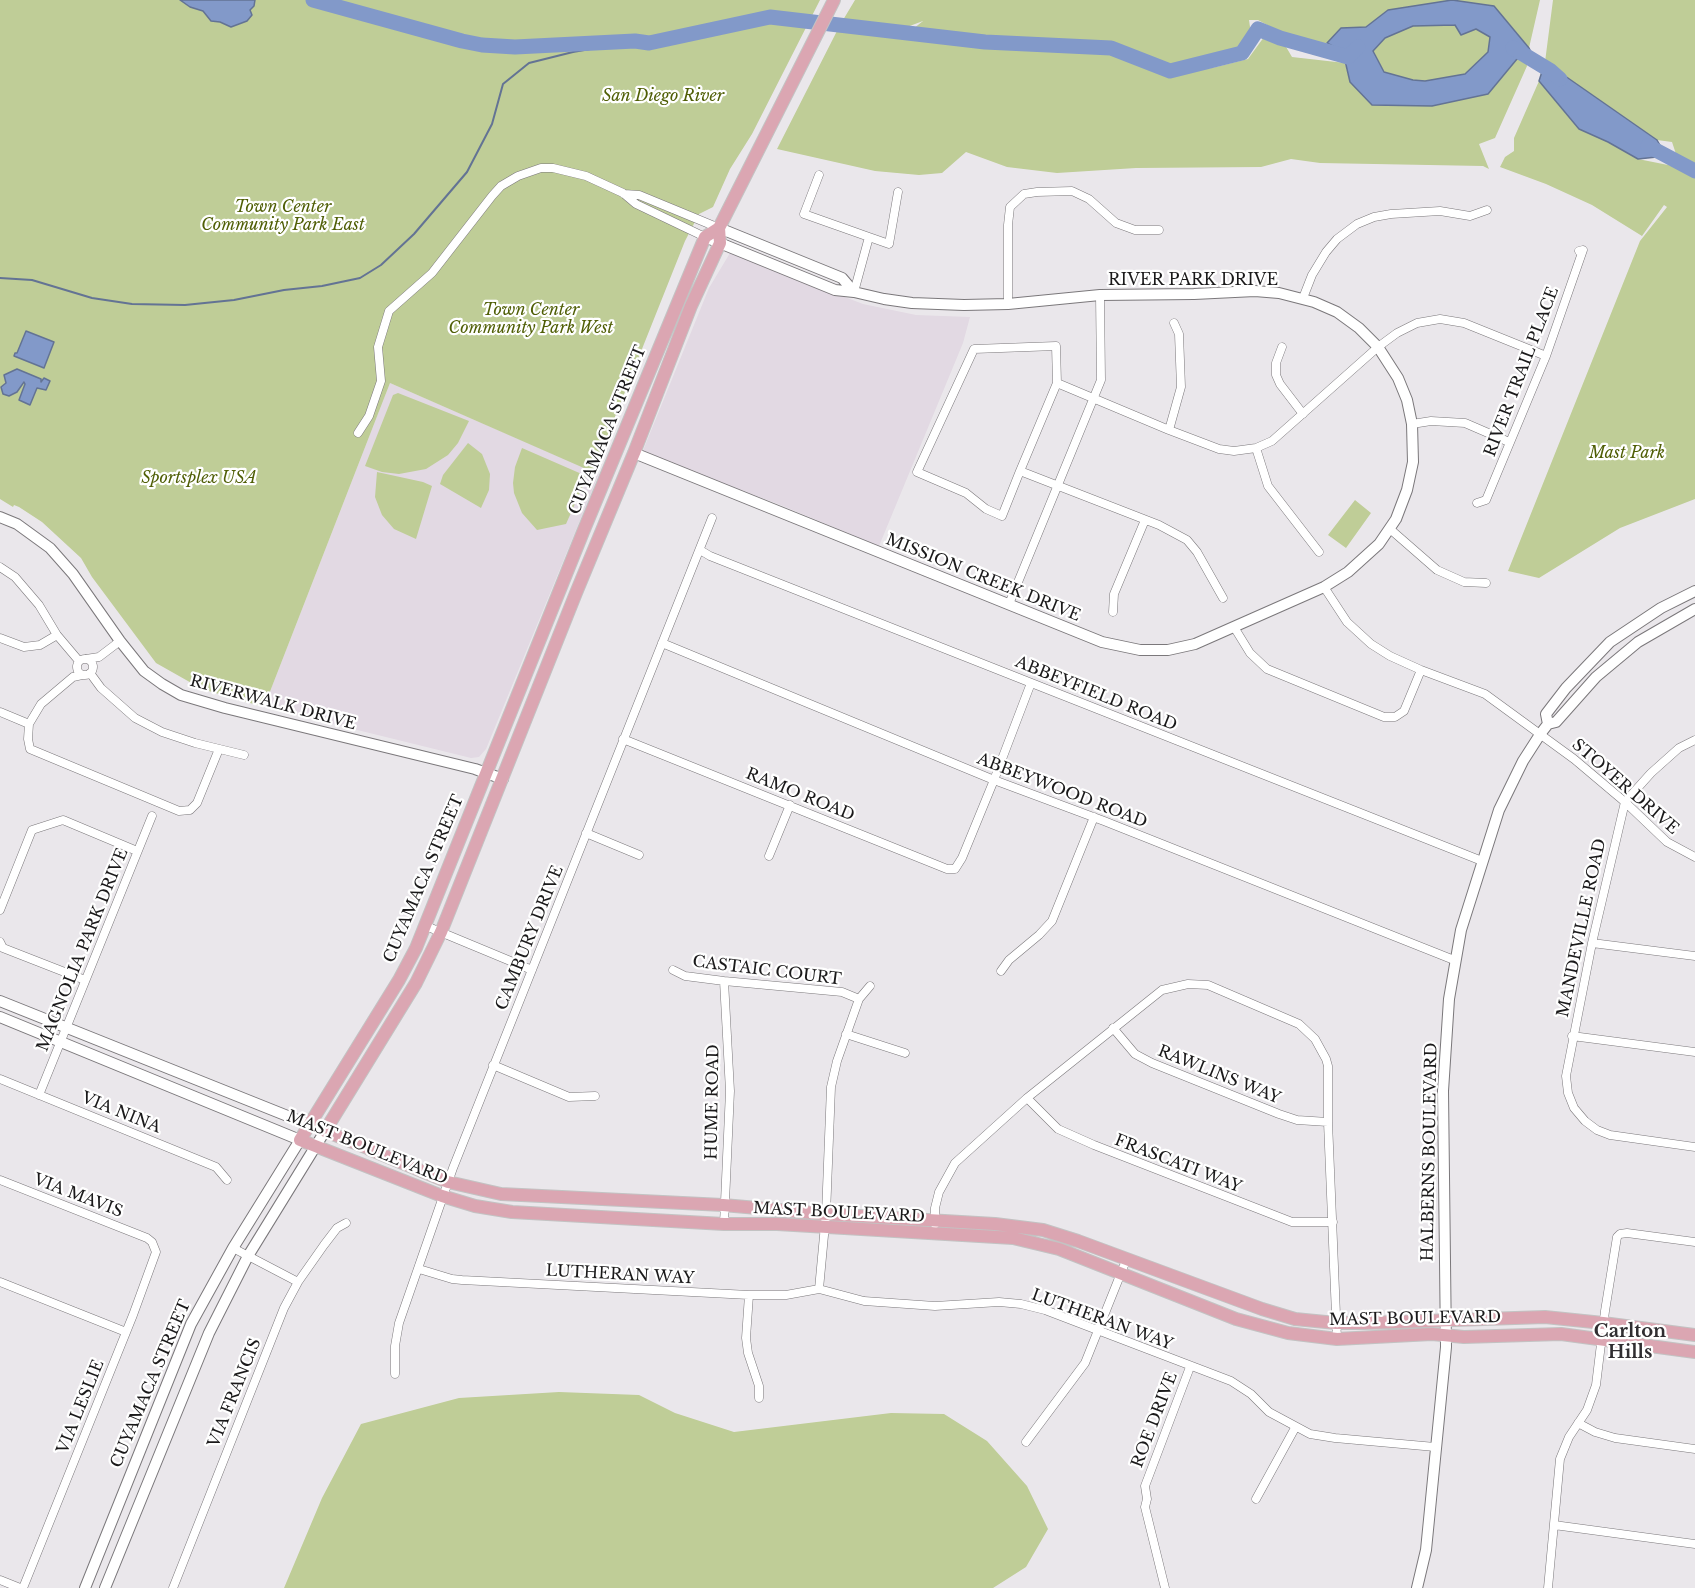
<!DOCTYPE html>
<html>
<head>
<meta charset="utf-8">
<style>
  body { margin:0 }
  canvas { display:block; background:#eae7eb }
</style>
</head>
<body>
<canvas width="1695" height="1588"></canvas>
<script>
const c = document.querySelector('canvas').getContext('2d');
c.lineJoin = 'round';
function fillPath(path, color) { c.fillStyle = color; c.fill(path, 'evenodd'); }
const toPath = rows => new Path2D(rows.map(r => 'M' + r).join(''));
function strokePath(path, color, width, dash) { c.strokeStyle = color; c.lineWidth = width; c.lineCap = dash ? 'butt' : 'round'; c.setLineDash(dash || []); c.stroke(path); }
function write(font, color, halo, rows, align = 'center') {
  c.font = font + ' "Libre Baskerville",serif'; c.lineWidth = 4.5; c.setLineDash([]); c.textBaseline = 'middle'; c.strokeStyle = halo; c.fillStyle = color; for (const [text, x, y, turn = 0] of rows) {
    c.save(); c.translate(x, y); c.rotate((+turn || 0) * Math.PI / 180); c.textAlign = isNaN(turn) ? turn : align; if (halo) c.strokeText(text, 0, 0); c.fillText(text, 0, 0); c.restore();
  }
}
const built = toPath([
  [730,253,863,304,916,315,970,317,963,343,879,546,778,504,642,453,709,288],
  [390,383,599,474,486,749,479,757,471,758,264,707]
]);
const green = toPath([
  [0,0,820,0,752,134,730,169,713,207,699,214,685,241,593,472,390,383,264,707,202,689,156,663,92,577,81,558,42,522,19,507,14,505,13,507,0,499],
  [855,0,1540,0,1529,48,1494,6,1406,9,1388,10,1366,27,1341,28,1327,43,1298,42,1258,20,1249,20,1251,34,1243,46,1168,68,1145,58,1102,45,996,39,913,29,923,21,907,27,843,20],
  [1553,0,1695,0,1695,164,1677,157,1672,142,1657,140,1545,62],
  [1455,25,1476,29,1490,37,1488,52,1465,74,1425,81,1413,80,1384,72,1373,50,1385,38,1413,26],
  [838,29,1006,50,1045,48,1108,50,1173,75,1216,67,1248,59,1264,37,1282,40,1292,57,1345,63,1350,82,1488,94,1517,59,1526,58,1527,66,1495,138,1479,144,1489,169,1483,166,1320,163,1291,159,1261,167,1136,168,1057,173,1007,167,966,152,942,173,919,175,875,171,777,149],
  [1539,81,1579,129,1608,142,1638,159,1678,167,1695,174,1695,499,1620,528,1539,578,1508,571,1640,241,1667,207,1664,205,1642,236,1592,205,1546,184,1500,167,1505,157,1514,151,1514,138],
  [398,393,469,421,458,443,448,455,426,469,399,474,382,472,365,466,393,395],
  [468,443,482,454,490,474,489,490,481,508,440,484,443,475],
  [522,448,584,475,586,479,566,524,537,530,522,513,514,493,513,483,515,467],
  [377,472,423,482,432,486,416,539,394,529,382,515,375,497],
  [1355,500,1371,513,1346,548,1328,535],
  [559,1392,639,1395,675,1413,734,1432,891,1413,944,1414,987,1441,1027,1486,1048,1529,1026,1567,993,1588,284,1588,322,1498,361,1424,459,1398]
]);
const water = toPath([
  [180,0,255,0,254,6,250,10,252,15,247,21,231,27,220,22,211,21,203,11,190,7,180,0],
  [1452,0,1494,6,1529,48,1533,56,1517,59,1488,94,1432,106,1372,105,1350,82,1343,52,1327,43,1341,28,1366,27,1388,10,1452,0],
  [1455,25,1461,35,1476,29,1490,37,1488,52,1465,74,1425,81,1413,80,1384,72,1373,51,1385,38,1413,26,1455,25],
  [1545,62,1657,140,1666,156,1638,159,1608,142,1579,129,1539,81,1545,62],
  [26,331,54,342,44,368,14,356,15,353,17,353,26,331],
  [17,369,41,379,41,382,44,378,50,381,46,390,37,388,30,405,19,400,25,384,24,382,17,392,9,396,3,394,1,387,6,383,4,375,17,369]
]);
const stream = toPath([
  [0,278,32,280,92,298,132,304,185,305,234,300,284,290,322,286,360,278,381,265,414,234,467,172,492,124,503,84,529,63,573,52,635,41]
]);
const river = toPath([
  [313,0,462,41,482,45,515,47,635,41,649,43,770,17,985,42,1111,48,1170,71,1242,53,1258,29,1280,38,1348,57,1358,47],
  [1513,48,1551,71,1560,79],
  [1648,146,1695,171]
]);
const street = toPath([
  [819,175,804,214,869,237,854,292],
  [624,194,639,195,719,228],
  [869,237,889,244,898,192],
  [1303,298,1312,275,1326,252,1337,239,1357,224,1374,217,1391,214,1440,211,1470,216,1487,210],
  [1008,304,1008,225,1010,207,1024,194,1037,192,1072,191,1089,199,1116,223,1135,230,1159,230],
  [1282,347,1276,363,1276,375,1280,384,1303,414],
  [1412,424,1431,421,1465,423,1509,442],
  [1169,430,1181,387,1179,334,1174,323],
  [358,433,369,416,381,381,378,347,389,311,432,273,492,196,501,186,518,176,541,168,553,168,586,176,623,193,636,204,705,237],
  [1256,448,1268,486,1319,552],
  [1020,471,1057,383],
  [1477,503,1486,500,1546,356,1583,250,1579,251],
  [1390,529,1437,570,1464,582,1486,583],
  [700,550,710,556,1482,861],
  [0,567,15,577,39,605,57,635,79,661],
  [1324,587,1347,622,1371,644,1390,656,1421,670,1485,694,1574,759,1625,802,1667,842,1695,857],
  [1223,598,1197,552,1187,540,1159,525,1020,471,1002,516,986,509,966,493,917,472,974,349,1056,346,1057,383,1169,430,1219,449,1234,451,1256,448,1272,441,1378,347,1397,333,1417,323,1440,319,1464,323,1546,356],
  [1009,604,1101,380,1100,295],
  [1113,612,1114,594,1145,520],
  [1234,627,1250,653,1267,669,1384,717,1395,717,1404,711,1421,670],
  [0,638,24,647,40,645,57,635],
  [662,643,994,780,1104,821,1454,960],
  '77 667a8 8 0 1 1 16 0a8 8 0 1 1-16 0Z',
  [86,659,99,657,120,641],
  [90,673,101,688,135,718,162,732,195,743,244,755],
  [82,675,73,677,41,704,29,724,28,739,30,749,179,811,190,810,197,803,219,749],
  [0,712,29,724],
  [623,739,947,869,955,869,962,858,994,780,1031,683],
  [1695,740,1679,748,1651,773,1625,802,1592,943,1566,1076,1568,1093,1574,1108,1585,1121,1597,1130,1610,1135,1695,1147],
  [586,833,639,855],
  [769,856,790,805],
  [0,910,32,830,63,820,137,851],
  [426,926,532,970],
  [0,942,3,948,85,980],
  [1592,943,1695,956],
  [673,970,685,976,724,981,842,992,859,999],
  [1001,971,1009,960,1039,935,1052,921,1094,817],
  [1113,1028,1135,1054,1152,1063,1279,1114,1297,1120,1328,1122],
  [846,1034,905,1053],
  [1572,1036,1695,1052],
  [493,1065,569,1097,595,1096],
  [0,1079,216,1167,227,1180],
  [39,1095,152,816],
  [1027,1098,1058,1129,1094,1145,1292,1222,1333,1222],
  [0,1180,147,1238,152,1242,156,1252,133,1315,23,1588],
  [724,1224,730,1091,724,981],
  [935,1224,935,1208,939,1192,955,1163,1027,1098,1162,990,1188,984,1208,985,1299,1024,1315,1039,1326,1059,1328,1066,1328,1122,1337,1339],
  [233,1248,298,1282],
  [419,1269,452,1279,462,1280,749,1295,786,1295,819,1289,864,1301,935,1306,999,1302,1021,1304,1045,1310,1231,1381,1251,1394,1269,1412,1310,1434,1335,1438,1435,1447],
  [0,1282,126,1332],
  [819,1289,826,1214,831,1087,837,1061,859,999,870,986],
  [749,1295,746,1338,748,1353,759,1386,759,1398],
  [395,1374,395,1346,399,1323,453,1168,712,518],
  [1578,1423,1595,1432,1615,1438,1695,1449],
  [1026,1442,1085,1363,1127,1258],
  [1256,1499,1295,1428],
  [1554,1525,1695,1544],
  [0,1580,20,1588],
  [173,1588,284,1308,298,1282,324,1245,337,1228,346,1223],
  [1165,1588,1145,1507,1147,1499,1145,1486,1190,1367],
  [1548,1588,1560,1459,1569,1437,1587,1410,1596,1385,1605,1311,1617,1237,1620,1234,1627,1233,1695,1242]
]);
const secondary = toPath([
  [719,228,842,278,854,292],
  [634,453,1102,642,1140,650,1168,650,1195,644,1324,587,1348,572,1379,544,1396,519,1407,490,1413,462,1412,424,1407,400,1398,378,1378,347,1359,328,1337,312,1314,302,1279,293,1255,291,1194,294,1100,295,1008,304,964,305,912,303,884,299,854,292,835,290,705,237],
  [0,517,17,524,50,548,73,574,120,641,144,671,162,684,181,695,225,708,475,769,503,779],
  [1548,724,1546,714,1566,688,1610,642,1661,608,1695,591],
  [0,1001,325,1131,248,1256,209,1333,105,1588],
  [0,1017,300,1140,233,1248,191,1324,85,1588],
  [1417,1588,1426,1550,1446,1347,1443,1091,1449,999,1461,930,1499,810,1523,761,1541,733,1548,724,1556,722,1596,677,1638,642,1695,609]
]);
const primary = toPath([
  [834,0,719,228,705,237,583,532,416,948,399,980,300,1140,442,1196,475,1206,512,1212,724,1224,777,1224,1013,1238,1059,1249,1236,1319,1288,1333,1337,1339,1432,1334,1464,1337,1561,1334,1695,1352],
  [365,1147,325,1131,416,983,441,932,576,593,634,453,691,306,720,243,719,228],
  [369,1149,448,1182,501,1194,723,1205,826,1214,995,1224,1043,1230,1078,1241,1262,1309,1295,1319,1336,1323,1364,1323,1545,1317,1603,1323,1695,1335]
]);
const parkNames = [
  ["San Diego River",663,96],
  ["Town Center",283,207],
  ["Community Park East",283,225],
  ["Town Center",531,310],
  ["Community Park West",531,328],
  ["Mast Park",1627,453],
  ["Sportsplex USA",199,478]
];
const streetNames = [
  ["RIVER PARK DRIVE",1193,280],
  ["RIVER TRAIL PLACE",1522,372,-69],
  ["CUYAMACA STREET",608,430,-68],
  ["MISSION CREEK DRIVE",983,578,22],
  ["ABBEYFIELD ROAD",1096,694,22],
  ["RIVERWALK DRIVE",273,703,15],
  ["STOYER DRIVE",1625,787,41],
  ["ABBEYWOOD ROAD",1062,791,21],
  ["RAMO ROAD",800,795,22],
  ["CUYAMACA STREET",424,879,-67],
  ["MANDEVILLE ROAD",1582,928,-78],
  ["CAMBURY DRIVE",530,938,-68],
  ["MAGNOLIA PARK DRIVE",83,950,-68],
  ["CASTAIC COURT",767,971,7],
  ["RAWLINS WAY",1219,1075,22],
  ["HUME ROAD",713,1102,-89],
  ["VIA NINA",121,1113,22],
  ["MAST BOULEVARD",367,1148,22],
  ["HALBERNS BOULEVARD",1430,1152,-89],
  ["FRASCATI WAY",1178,1164,21],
  ["VIA MAVIS",78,1196,21],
  ["MAST BOULEVARD",839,1213,3],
  ["LUTHERAN WAY",620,1275,3],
  ["MAST BOULEVARD",1415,1319,-1],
  ["LUTHERAN WAY",1102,1320,20],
  ["CUYAMACA STREET",151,1384,-67],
  ["VIA FRANCIS",235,1393,-68],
  ["VIA LESLIE",81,1407,-68],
  ["ROE DRIVE",1155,1420,-69]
];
const neighbourhoodNames = [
  ["Carlton",1630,1332],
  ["Hills",1630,1353]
];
fillPath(built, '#e2d9e3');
fillPath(green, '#bfcd97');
fillPath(water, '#8299c9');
strokePath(water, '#637394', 1.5);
strokePath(stream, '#637394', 2);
strokePath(river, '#8299c9', 15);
strokePath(street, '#7b787b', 9);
strokePath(secondary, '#7b787b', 12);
strokePath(primary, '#c3c3c3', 14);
strokePath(street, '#fff', 8);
strokePath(secondary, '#fff', 10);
strokePath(primary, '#dba6b2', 12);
write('italic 16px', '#4f5e05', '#fff', parkNames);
write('16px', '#1a191a', '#fff', streetNames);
write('bold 18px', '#302e31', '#fff', neighbourhoodNames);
</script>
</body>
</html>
